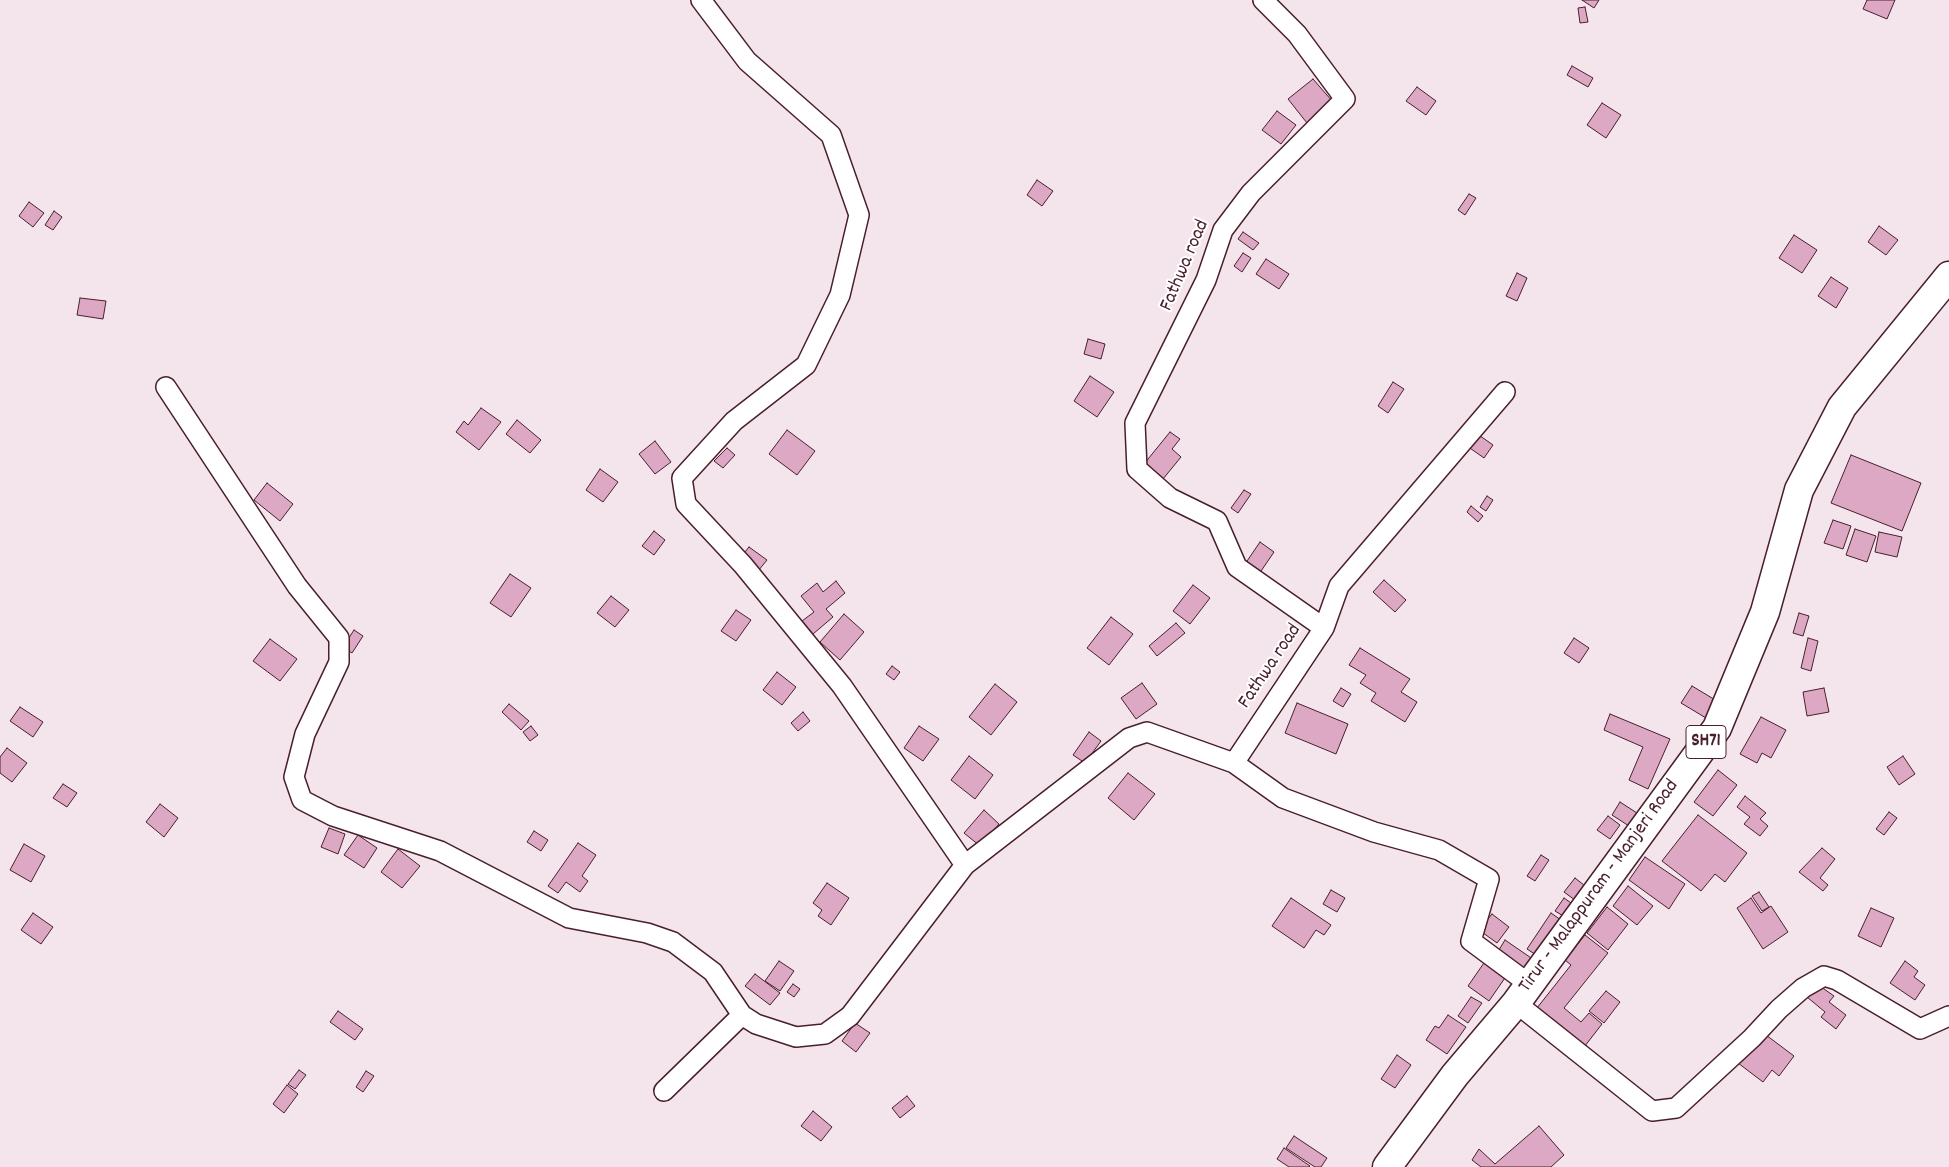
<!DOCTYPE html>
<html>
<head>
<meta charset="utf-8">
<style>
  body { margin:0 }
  canvas { display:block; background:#f4e5ed }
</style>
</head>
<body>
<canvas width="1949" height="1167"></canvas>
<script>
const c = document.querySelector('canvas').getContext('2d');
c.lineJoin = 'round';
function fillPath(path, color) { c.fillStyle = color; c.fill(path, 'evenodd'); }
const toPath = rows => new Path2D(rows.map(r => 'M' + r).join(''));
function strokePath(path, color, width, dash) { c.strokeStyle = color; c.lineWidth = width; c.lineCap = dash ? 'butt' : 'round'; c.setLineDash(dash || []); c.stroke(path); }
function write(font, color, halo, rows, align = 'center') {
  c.font = font + ' Dekko,sans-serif'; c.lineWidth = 4; c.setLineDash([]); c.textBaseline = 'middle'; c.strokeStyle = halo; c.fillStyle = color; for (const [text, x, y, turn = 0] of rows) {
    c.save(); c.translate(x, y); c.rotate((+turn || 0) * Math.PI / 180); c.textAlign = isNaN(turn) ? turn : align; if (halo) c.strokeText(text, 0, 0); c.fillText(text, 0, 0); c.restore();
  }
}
const building = toPath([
  [1582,0,1599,0,1594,8,1582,0],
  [1867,0,1895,0,1887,19,1863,9,1867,0],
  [1585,7,1588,22,1580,23,1578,8,1585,7],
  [1572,66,1593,78,1588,87,1567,75,1572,66],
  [1313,79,1333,102,1307,123,1288,99,1313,79],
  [1417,87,1436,101,1426,115,1406,101,1417,87],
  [1602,103,1621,115,1606,138,1587,125,1602,103],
  [1277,111,1296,125,1281,144,1262,130,1277,111],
  [1037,180,1053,191,1042,206,1027,195,1037,180],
  [1469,194,1476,198,1465,215,1458,210,1469,194],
  [29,202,44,213,33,227,19,216,29,202],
  [54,211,62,217,53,230,45,225,54,211],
  [1879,226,1898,240,1886,255,1868,242,1879,226],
  [1243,232,1259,243,1253,250,1238,239,1243,232],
  [1794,235,1817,250,1802,273,1779,258,1794,235],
  [1243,253,1251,258,1242,272,1234,266,1243,253],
  [1266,259,1289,274,1279,289,1256,274,1266,259],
  [1517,273,1527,278,1517,301,1506,296,1517,273],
  [1831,277,1848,288,1836,308,1818,296,1831,277],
  [80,298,106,301,103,319,77,315,80,298],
  [1088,339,1105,344,1101,359,1084,354,1088,339],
  [1090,376,1114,392,1097,417,1074,401,1090,376],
  [1393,382,1404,389,1388,413,1378,406,1393,382],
  [481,408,501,422,479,450,456,432,464,421,468,425,481,408],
  [517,420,541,440,530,453,506,434,517,420],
  [787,430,815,451,797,475,769,454,787,430],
  [1170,432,1180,439,1172,449,1181,457,1163,479,1144,464,1170,432],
  [1476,433,1493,445,1484,458,1467,446,1476,433],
  [655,441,671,462,655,474,639,454,655,441],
  [727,448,735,455,723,468,714,461,727,448],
  [1851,455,1921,483,1902,531,1831,503,1851,455],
  [600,469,618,482,603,502,586,490,600,469],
  [267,483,293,504,280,521,254,500,267,483],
  [1244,490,1251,494,1238,513,1231,508,1244,490],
  [1487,496,1493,500,1486,511,1480,507,1487,496],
  [1471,506,1483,516,1478,522,1467,512,1471,506],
  [1833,520,1851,526,1843,549,1824,543,1833,520],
  [1855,529,1876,536,1867,562,1846,555,1855,529],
  [654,531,665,540,654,555,642,546,654,531],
  [1879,532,1902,537,1897,557,1875,552,1879,532],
  [1260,542,1274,552,1259,574,1245,564,1260,542],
  [749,547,767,560,758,571,741,557,749,547],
  [510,574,531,588,511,617,490,603,510,574],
  [1384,580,1406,600,1395,612,1373,592,1384,580],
  [836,581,845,593,826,609,833,617,813,634,802,621,814,612,801,596,817,583,823,592,836,581],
  [1193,585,1210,598,1190,624,1173,611,1193,585],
  [611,596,629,610,615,627,597,613,611,596],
  [736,610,751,620,736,641,721,631,736,610],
  [1799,613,1809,616,1803,636,1793,633,1799,613],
  [844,614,864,632,840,660,820,642,844,614],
  [1111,617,1133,634,1109,665,1087,648,1111,617],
  [1176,623,1185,633,1157,656,1149,646,1176,623],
  [354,630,363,636,352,653,343,647,354,630],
  [1574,638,1589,648,1579,663,1564,653,1574,638],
  [1808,638,1818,641,1811,671,1801,668,1808,638],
  [270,639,297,659,280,681,253,661,270,639],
  [1360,648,1410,679,1401,692,1417,702,1405,722,1371,701,1376,693,1360,683,1366,675,1349,665,1360,648],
  [892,666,900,672,894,680,886,674,892,666],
  [777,672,796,687,782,705,763,690,777,672],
  [1142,683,1157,704,1136,719,1121,698,1142,683],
  [995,684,1017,702,991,735,969,717,995,684],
  [1692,686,1717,701,1706,718,1681,703,1692,686],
  [1341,688,1351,694,1343,707,1333,701,1341,688],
  [1824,688,1829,712,1807,716,1803,692,1824,688],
  [1297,703,1348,724,1336,754,1285,733,1297,703],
  [509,704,529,721,521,730,502,712,509,704],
  [20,707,43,722,33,737,10,721,20,707],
  [803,712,810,721,798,731,791,723,803,712],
  [1610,714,1670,739,1648,789,1629,780,1643,747,1604,730,1610,714],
  [1761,717,1786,730,1771,758,1762,753,1757,763,1740,754,1761,717],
  [531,726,538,735,530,741,523,732,531,726],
  [919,726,939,739,923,761,904,748,919,726],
  [1089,732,1101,741,1085,763,1073,755,1089,732],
  [7,748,27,763,12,782,0,773,0,757,7,748],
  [969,756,993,775,975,799,951,780,969,756],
  [1903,756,1915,774,1899,785,1887,767,1903,756],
  [1718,770,1737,785,1713,816,1694,802,1718,770],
  [1128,773,1155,794,1134,820,1108,798,1128,773],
  [63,784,77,793,67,807,53,798,63,784],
  [1745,796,1766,813,1760,819,1768,826,1760,836,1744,824,1750,817,1737,807,1745,796],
  [1620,802,1637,813,1629,826,1612,815,1620,802],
  [160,804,178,818,164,837,146,822,160,804],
  [984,810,999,824,980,846,964,833,984,810],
  [1889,812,1897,818,1884,835,1876,829,1889,812],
  [1698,815,1747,853,1725,882,1715,874,1701,891,1662,861,1698,815],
  [1608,816,1620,825,1610,839,1597,830,1608,816],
  [329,828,345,834,338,854,321,847,329,828],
  [534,831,548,840,541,851,527,842,534,831],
  [358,835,377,848,364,868,344,855,358,835],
  [578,843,596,855,582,876,588,881,580,892,566,882,558,893,548,886,578,843],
  [24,844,45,856,31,882,10,870,24,844],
  [1822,848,1835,859,1820,878,1828,885,1823,891,1799,872,1822,848],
  [398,849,420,866,402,888,381,872,398,849],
  [1541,855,1549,860,1535,881,1527,876,1541,855],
  [1645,857,1685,884,1669,909,1629,880,1645,857],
  [1575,878,1589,889,1579,903,1564,892,1575,878],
  [827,883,849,898,831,925,818,916,822,910,813,903,827,883],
  [1628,886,1653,906,1637,925,1613,906,1628,886],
  [1331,890,1345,898,1337,912,1323,904,1331,890],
  [1759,892,1769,907,1762,911,1752,896,1759,892],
  [1291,898,1331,925,1324,935,1316,930,1304,948,1272,926,1291,898],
  [1564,898,1574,905,1565,917,1555,911,1564,898],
  [1751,898,1761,913,1771,906,1788,932,1763,949,1737,908,1751,898],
  [1607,907,1628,924,1608,950,1587,933,1607,907],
  [1871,908,1894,918,1881,947,1858,936,1871,908],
  [33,913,53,927,41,944,21,930,33,913],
  [1551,913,1568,925,1544,960,1527,949,1551,913],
  [1492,914,1509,927,1497,943,1479,930,1492,914],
  [1585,935,1608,953,1564,1008,1581,1022,1589,1013,1602,1024,1581,1051,1533,1013,1571,965,1565,960,1585,935],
  [1505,940,1537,962,1528,975,1497,953,1505,940],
  [1486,960,1507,975,1489,1001,1468,986,1486,960],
  [779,961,794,971,780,991,765,981,779,961],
  [1905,961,1918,971,1914,977,1925,985,1915,1000,1890,983,1905,961],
  [755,974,780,993,770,1005,745,986,755,974],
  [793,984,800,989,794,997,787,992,793,984],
  [1817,984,1834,996,1829,1002,1846,1015,1836,1029,1821,1017,1825,1012,1807,997,1817,984],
  [1606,991,1620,1002,1604,1023,1589,1011,1606,991],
  [1471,997,1482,1003,1468,1023,1458,1016,1471,997],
  [338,1011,363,1029,355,1040,330,1022,338,1011],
  [1448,1015,1466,1027,1447,1054,1426,1040,1435,1026,1439,1028,1448,1015],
  [855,1023,870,1033,856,1052,842,1041,855,1023],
  [1762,1032,1794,1056,1779,1076,1772,1070,1763,1082,1738,1063,1762,1032],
  [1397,1055,1411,1065,1395,1088,1381,1079,1397,1055],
  [299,1070,306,1075,295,1089,288,1084,299,1070],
  [366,1071,374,1076,363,1092,356,1087,366,1071],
  [287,1085,298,1094,284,1113,273,1104,287,1085],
  [907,1096,915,1106,900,1118,892,1108,907,1096],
  [813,1111,832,1127,821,1141,801,1126,813,1111],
  [1539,1126,1564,1155,1551,1167,1481,1167,1472,1160,1479,1149,1495,1164,1539,1126],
  [1294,1136,1327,1158,1321,1167,1315,1167,1286,1148,1294,1136],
  [1284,1148,1310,1166,1309,1167,1289,1167,1277,1159,1284,1148]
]);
const street = toPath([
  [701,0,747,61,831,135,859,215,840,295,806,365,734,421,682,478,686,504,743,565,842,686,965,865],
  [1263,0,1297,34,1345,99,1251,193,1223,230,1206,280,1135,423,1137,469,1170,498,1217,521,1237,567,1324,628,1234,763,1283,798,1374,832,1439,850,1489,879,1471,941,1529,984],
  [166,387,297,586,339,638,339,662,305,734,294,777,302,800,333,816,440,851,569,918,647,933,673,942,713,972,742,1015,756,1024,796,1037,825,1034,850,1016,965,865,1129,738,1147,732,1234,763],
  [1324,628,1339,586,1505,392],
  [1516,1003,1652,1111,1676,1108,1752,1038,1779,1009,1803,988,1824,976,1837,980,1920,1029,1949,1016],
  [664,1091,742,1015]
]);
const primary = toPath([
  [1387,1167,1455,1075,1516,1003,1717,728,1765,612,1799,490,1842,407,1949,276]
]);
const shields = [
  [1706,742,40]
];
const shieldNames = [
  ["SH71",1706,742]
];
const streetNames = [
  ["Fathwa road",1186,266,-67],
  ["Fathwa road",1271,667,-56],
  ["Tirur - Malappuram - Manjeri Road",1600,887,-54]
];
fillPath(building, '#dca8c4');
strokePath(building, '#4a1f2b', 1);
strokePath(street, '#4a1f2b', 22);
strokePath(primary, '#4a1f2b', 31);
strokePath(street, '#fff', 19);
strokePath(primary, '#fff', 28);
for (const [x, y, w] of shields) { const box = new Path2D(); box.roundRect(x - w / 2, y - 16.5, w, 33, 4); c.fillStyle = '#fff'; c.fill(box); strokePath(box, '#4a1f2b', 1); }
write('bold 19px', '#4a1f2b', null, shieldNames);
write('20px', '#4a1f2b', '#fff', streetNames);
</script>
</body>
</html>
